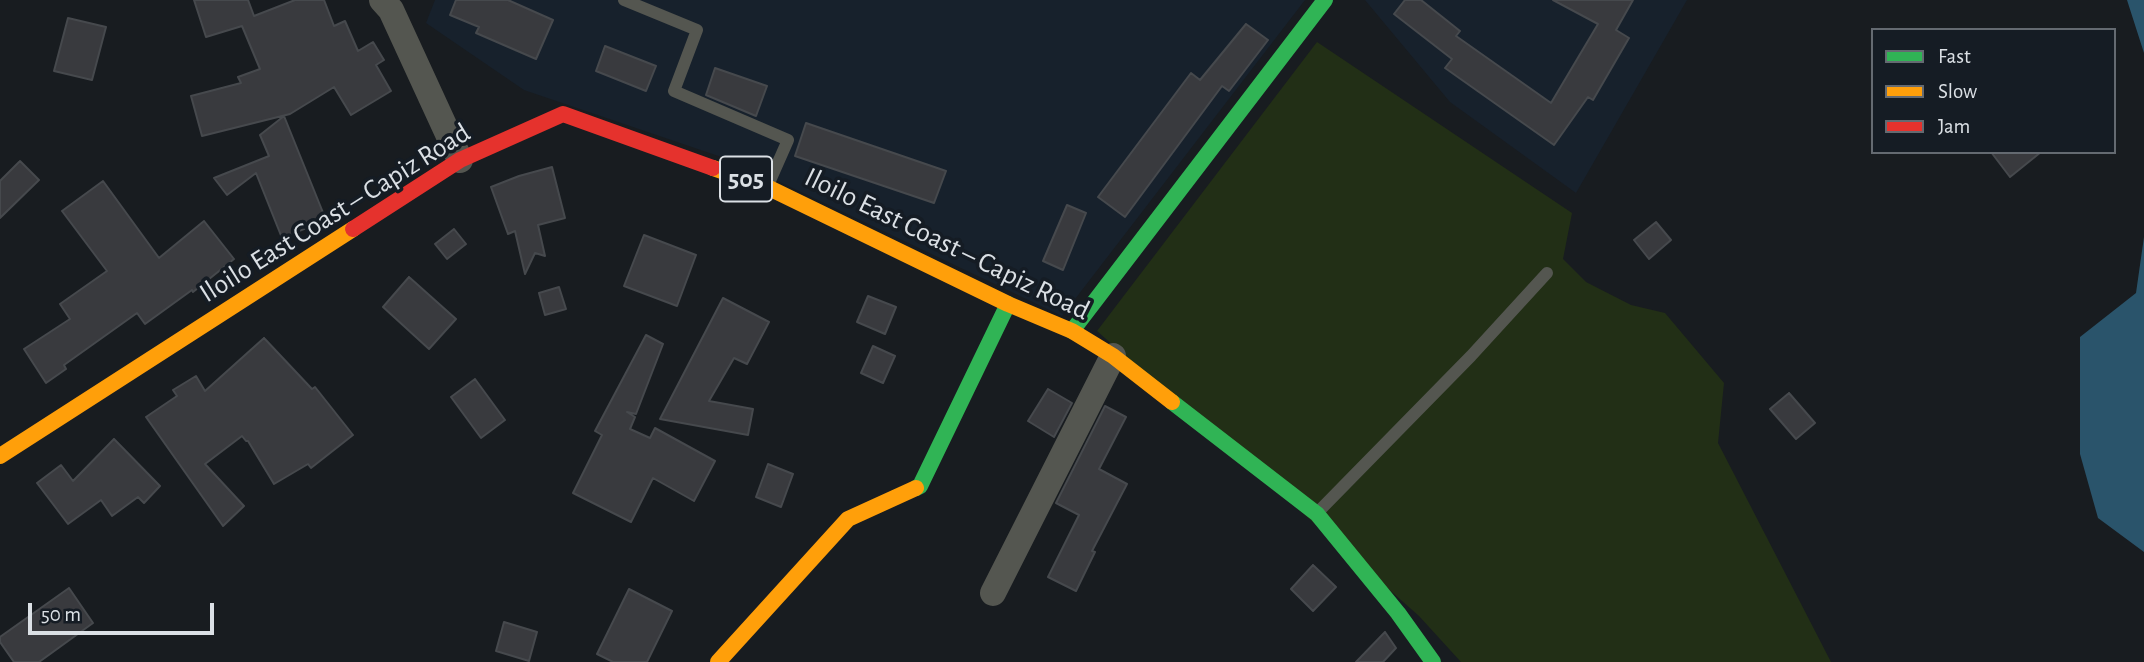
<!DOCTYPE html>
<html>
<head>
<meta charset="utf-8">
<style>
  body { margin:0 }
  #map { position:relative; width:2144px; height:662px; overflow:hidden; background:#181c20; font-family:"Alegreya Sans",sans-serif }
  canvas { display:block }
  .legend { position:absolute; left:1871px; top:28px; width:245px; height:126px; box-sizing:border-box; background:#151c24; border:2px solid #646a71; margin:0; padding:9px 12px; list-style:none; font-size:21px; color:#dbe0e5 }
  .legend li { display:flex; align-items:center; gap:14px; height:35px }
  .legend b { width:35px; border:2px solid #646a71 }
  .scale { position:absolute; left:28px; top:603px; width:186px; height:32px; box-sizing:border-box; border:4px solid #dbe0e5; border-top:0; padding-left:9px; font-size:21px; line-height:24px; white-space:nowrap; color:#dbe0e5; -webkit-text-stroke:5px #151c24; paint-order:stroke }
</style>
</head>
<body>
<div id="map">
<canvas width="2144" height="662"></canvas>
<ul class="legend">
<li><b style="height:9px;background:#30b455"></b>Fast</li>
<li><b style="height:9px;background:#ff9f0a"></b>Slow</li>
<li><b style="height:9px;background:#e5322d"></b>Jam</li>
</ul>
<div class="scale">50 m</div>
</div>
<script>
const c = document.querySelector('canvas').getContext('2d');
c.lineJoin = 'round';
function fillPath(path, color) { c.fillStyle = color; c.fill(path, 'evenodd'); }
const toPath = rows => new Path2D(rows.map(r => 'M' + r).join(''));
function strokePath(path, color, width, dash) { c.strokeStyle = color; c.lineWidth = width; c.lineCap = dash ? 'butt' : 'round'; c.setLineDash(dash || []); c.stroke(path); }
function write(font, color, halo, rows, align = 'center') {
  c.font = font + ' "Alegreya Sans",sans-serif'; c.lineWidth = 7; c.setLineDash([]); c.textBaseline = 'middle'; c.strokeStyle = halo; c.fillStyle = color; for (const [text, x, y, turn = 0] of rows) {
    c.save(); c.translate(x, y); c.rotate((+turn || 0) * Math.PI / 180); c.textAlign = isNaN(turn) ? turn : align; if (halo) c.strokeText(text, 0, 0); c.fillText(text, 0, 0); c.restore();
  }
}
const built = toPath([
  [435,0,1305,0,1062,316,742,164,524,90,426,23],
  [1365,0,1687,0,1576,193,1450,102]
]);
const green = toPath([
  [1317,42,1572,213,1563,259,1586,282,1631,305,1665,313,1724,383,1718,443,1831,662,1461,662,1419,616,1097,331]
]);
const water = toPath([
  [2127,0,2144,0,2144,53],
  [2144,237,2144,552,2098,518,2080,454,2080,337,2136,293]
]);
const building = toPath([
  [194,0,248,0,254,16,295,0,324,0,334,26,345,21,358,51,373,42,384,60,376,65,391,91,351,115,334,87,290,114,202,136,191,96,241,83,238,77,260,69,242,26,206,37,194,0],
  [456,0,508,0,553,20,536,59,476,33,479,27,450,15,456,0],
  [1405,0,1421,0,1460,31,1456,36,1551,103,1598,24,1553,0,1633,0,1616,30,1629,38,1593,100,1588,97,1554,145,1445,68,1452,59,1394,14,1405,0],
  [68,18,106,27,92,80,54,71,68,18],
  [1246,24,1268,40,1229,91,1222,86,1125,217,1098,197,1191,73,1200,80,1246,24],
  [605,46,656,66,646,91,596,71,605,46],
  [715,68,767,86,756,116,706,95,715,68],
  [284,116,326,220,282,238,256,173,227,195,214,178,269,156,260,135,284,116],
  [806,123,946,171,934,203,795,156,806,123],
  [1991,152,2041,152,2010,177,1991,152],
  [20,161,39,180,0,218,0,181,20,161],
  [552,167,565,218,538,225,545,256,535,253,525,274,515,231,508,234,491,187,519,176,552,167],
  [103,181,159,258,204,221,234,259,193,292,192,290,145,324,137,313,64,365,66,369,46,383,24,349,70,319,60,304,107,271,62,211,103,181],
  [1067,205,1086,213,1063,270,1043,261,1067,205],
  [1656,222,1671,240,1649,259,1634,240,1656,222],
  [454,229,466,244,447,259,435,244,454,229],
  [644,235,696,255,677,306,624,286,644,235],
  [409,277,456,319,429,349,383,307,409,277],
  [559,287,566,309,545,315,539,293,559,287],
  [868,296,896,307,885,334,857,322,868,296],
  [723,298,769,322,747,364,734,358,709,401,753,409,748,435,660,419,723,298],
  [646,335,663,344,636,414,627,412,635,417,630,429,650,438,655,428,715,461,694,501,653,478,631,522,573,493,602,435,595,431,646,335],
  [264,338,312,389,315,387,353,435,311,468,308,464,274,484,248,441,246,441,242,436,205,464,244,506,223,526,146,417,177,396,173,390,196,376,205,391,264,338],
  [873,346,895,356,883,383,861,373,873,346],
  [475,379,505,420,481,438,451,397,475,379],
  [1048,389,1072,403,1054,437,1028,421,1048,389],
  [1789,393,1815,423,1796,439,1770,409,1789,393],
  [1105,406,1126,417,1099,469,1127,484,1092,551,1095,552,1076,591,1048,577,1079,515,1056,503,1105,406],
  [114,439,160,486,144,503,138,497,112,516,101,500,68,524,37,483,61,465,73,481,114,439],
  [768,464,793,474,781,507,756,497,768,464],
  [1313,565,1336,587,1313,611,1291,589,1313,565],
  [69,588,93,623,39,662,14,662,0,642,0,637,69,588],
  [629,589,672,611,647,662,613,662,597,654,629,589],
  [504,622,537,632,529,661,496,651,504,622],
  [1385,632,1396,648,1383,662,1356,662,1385,632]
]);
const lane = toPath([
  [624,0,697,30,674,91,788,140,769,183],
  [1319,511,1471,356,1547,273]
]);
const street = toPath([
  [382,0,391,10,460,160],
  [993,593,1113,356]
]);
const fast = toPath([
  [1072,331,1325,0],
  [1172,402,1317,514,1398,613,1433,662],
  [916,488,920,486,1008,304]
]);
const slow = toPath([
  [713,168,767,187,1008,304,1072,331,1113,356,1172,402],
  [0,456,353,229],
  [718,662,848,519,916,488]
]);
const jam = toPath([
  [353,229,460,160,563,114,713,168]
]);
const shields = [
  [746,179,52]
];
const shieldNames = [
  ["505",746,179]
];
const streetNames = [
  ["Iloilo East Coast – Capiz Road",335,213,-32],
  ["Iloilo East Coast – Capiz Road",947,244,26]
];
fillPath(built, '#17212c');
fillPath(green, '#222f16');
fillPath(water, '#2a546b');
fillPath(building, '#393a3e');
strokePath(building, '#46494d', 2);
strokePath(lane, '#545650', 12);
strokePath(street, '#545650', 26);
strokePath(fast, '#30b455', 16);
strokePath(slow, '#ff9f0a', 16);
strokePath(jam, '#e5322d', 16);
for (const [x, y, w] of shields) { const box = new Path2D(); box.roundRect(x - w / 2, y - 22.5, w, 45, 5); c.fillStyle = '#151c24'; c.fill(box); strokePath(box, '#dbe0e5', 2); }
write('bold 26px', '#dbe0e5', null, shieldNames);
write('28px', '#dbe0e5', '#151c24', streetNames);
</script>
</body>
</html>
